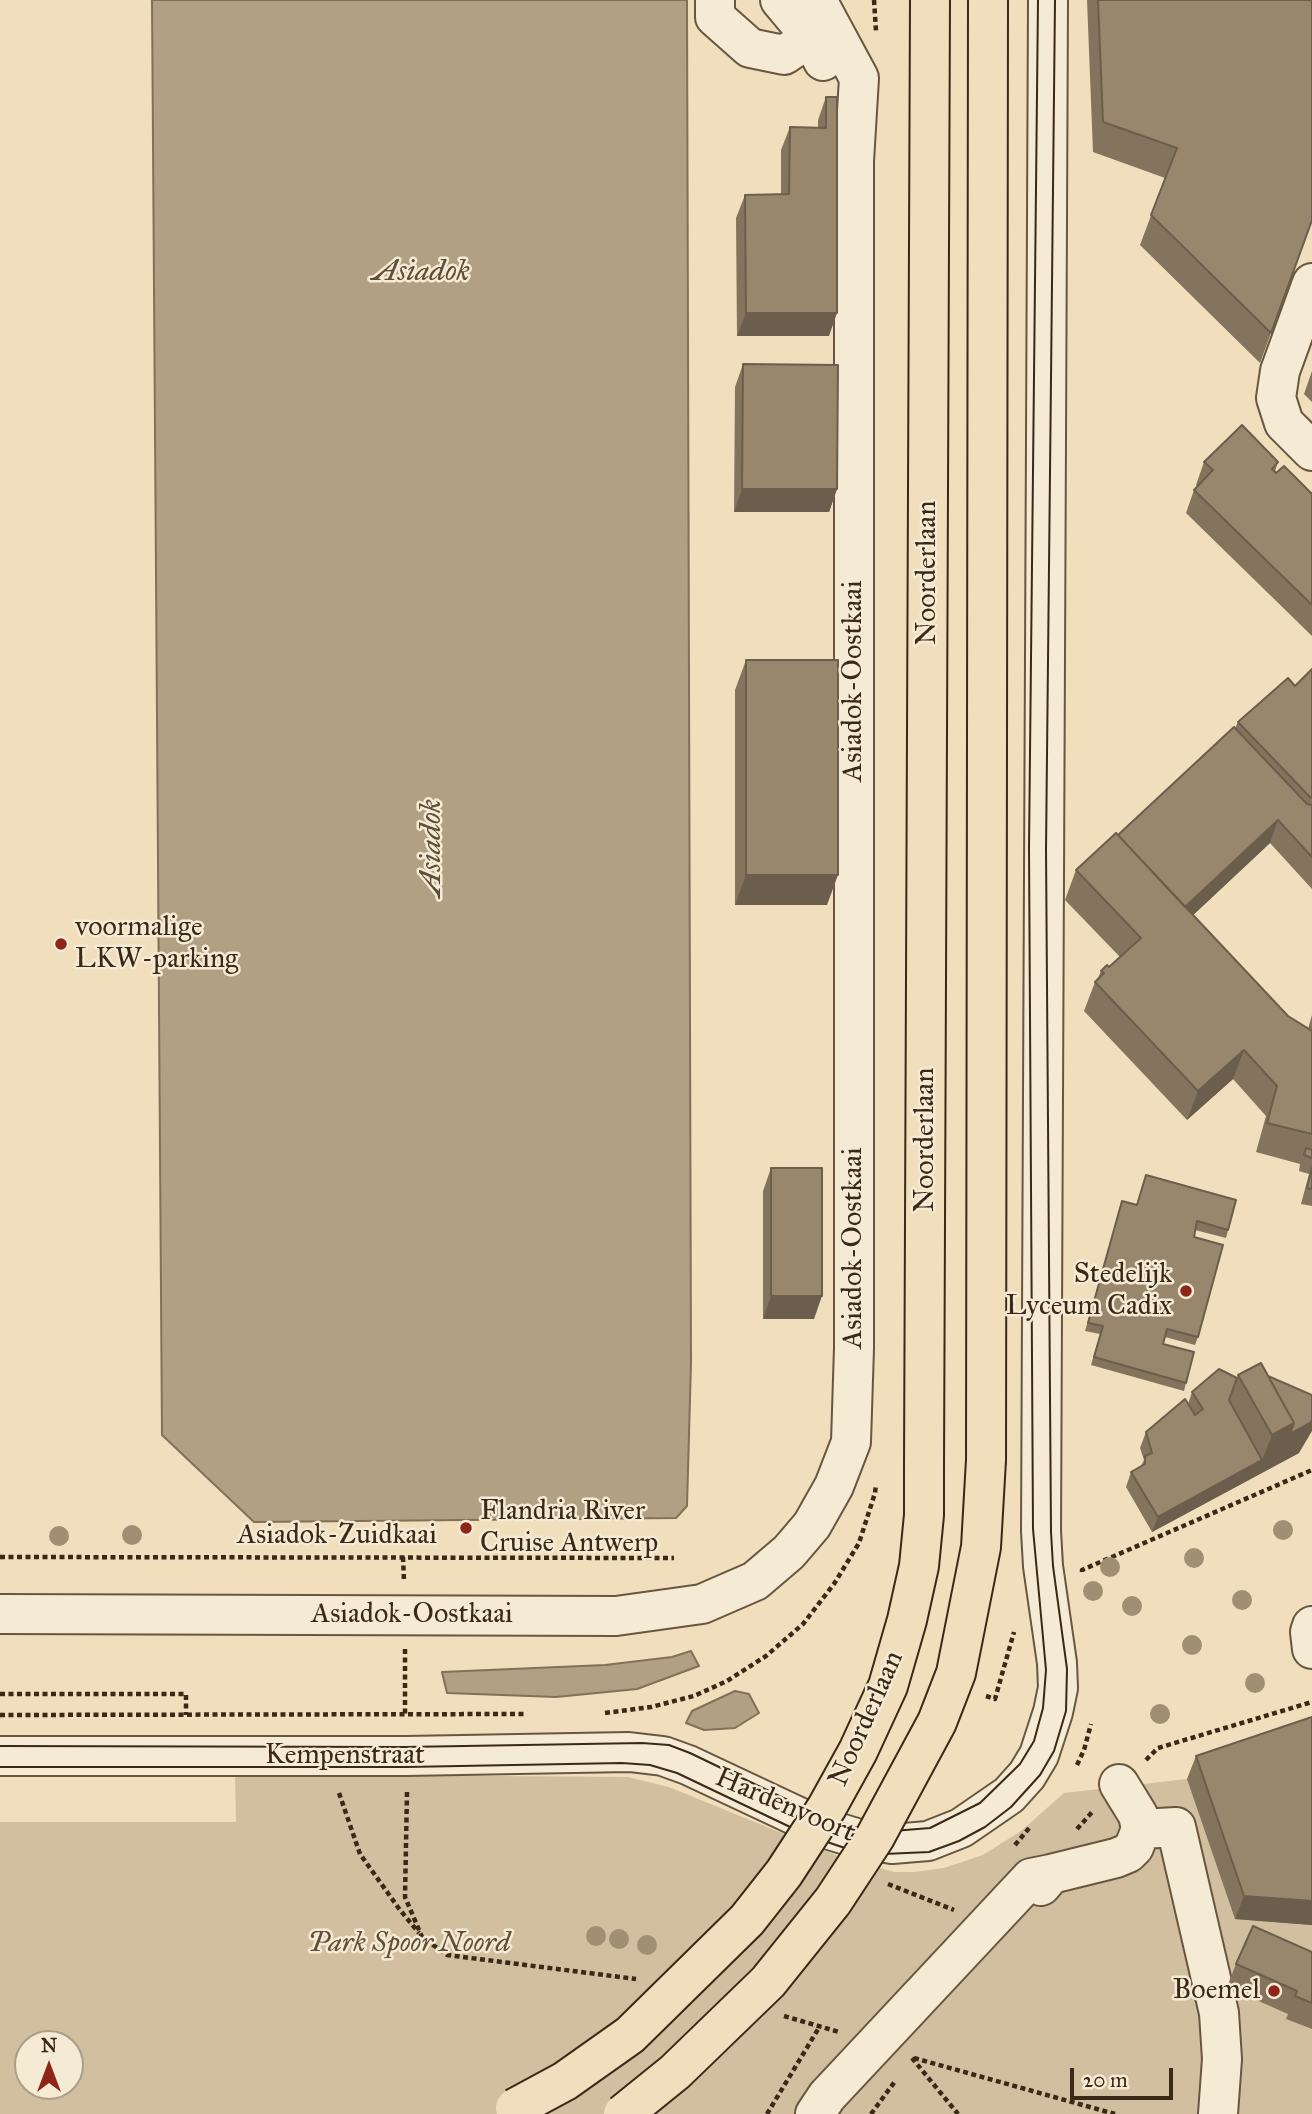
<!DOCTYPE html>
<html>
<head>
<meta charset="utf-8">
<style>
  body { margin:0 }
  #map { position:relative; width:1312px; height:2114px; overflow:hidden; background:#f0debc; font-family:"IM FELL Great Primer",serif }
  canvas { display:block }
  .north { position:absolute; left:14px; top:2030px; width:70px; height:70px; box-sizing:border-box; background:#f5ead3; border:2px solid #ab9d88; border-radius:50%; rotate:0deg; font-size:19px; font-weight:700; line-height:28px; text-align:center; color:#3b2917 }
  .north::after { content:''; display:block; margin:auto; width:24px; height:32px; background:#8f2418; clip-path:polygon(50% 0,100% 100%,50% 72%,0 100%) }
  .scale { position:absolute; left:1070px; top:2068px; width:103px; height:32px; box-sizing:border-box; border:4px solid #3b2917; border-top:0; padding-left:9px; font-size:21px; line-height:24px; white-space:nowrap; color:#3b2917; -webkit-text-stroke:5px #f5ead3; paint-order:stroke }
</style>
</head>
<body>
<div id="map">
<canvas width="1312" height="2114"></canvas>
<div class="north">N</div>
<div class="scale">20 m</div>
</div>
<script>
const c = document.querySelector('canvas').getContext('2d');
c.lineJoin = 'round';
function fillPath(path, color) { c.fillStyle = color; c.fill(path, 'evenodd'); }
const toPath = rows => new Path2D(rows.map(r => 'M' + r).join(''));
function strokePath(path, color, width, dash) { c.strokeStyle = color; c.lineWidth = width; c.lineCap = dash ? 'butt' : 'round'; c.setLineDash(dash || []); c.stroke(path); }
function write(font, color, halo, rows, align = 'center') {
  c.font = font + ' "IM FELL Great Primer",serif'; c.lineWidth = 5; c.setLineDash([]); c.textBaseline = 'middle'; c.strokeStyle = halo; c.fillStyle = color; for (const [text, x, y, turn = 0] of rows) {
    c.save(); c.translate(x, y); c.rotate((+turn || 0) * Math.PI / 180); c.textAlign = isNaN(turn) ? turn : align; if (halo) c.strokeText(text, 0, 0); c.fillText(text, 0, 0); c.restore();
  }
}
const green = toPath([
  [1312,1737,1312,2114,0,2114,0,1822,236,1822,235,1774,628,1777,669,1787,838,1856,894,1872,915,1872,944,1868,983,1855,1021,1831,1064,1793,1187,1779],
  [28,2044,70,2044,70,2086,28,2086]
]);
const water = toPath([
  [152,0,687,0,691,1363,687,1506,676,1518,254,1522,162,1435,152,0],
  [691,1651,699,1666,637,1689,556,1697,447,1693,442,1672,605,1665,672,1657,691,1651],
  [735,1691,749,1694,759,1713,735,1728,704,1730,686,1723,692,1711,735,1691]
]);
const path = toPath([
  [874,0,876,31],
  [0,1557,674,1558],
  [403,1557,404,1581],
  [1082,1572,1082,1570,1312,1470],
  [405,1649,405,1714],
  [0,1694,186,1694,186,1715],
  [986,1696,995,1699,1014,1632],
  [605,1713,651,1707,694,1696,727,1681,766,1656,803,1624,834,1584,859,1543,875,1493,876,1484],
  [0,1715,526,1714],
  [1146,1760,1158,1748,1312,1702],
  [1077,1765,1084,1750,1091,1724],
  [407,1792,405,1897,422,1937,447,1955,636,1979],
  [339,1793,360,1854,400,1910,419,1933],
  [1077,1829,1094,1810],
  [1015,1845,1030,1827],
  [888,1884,954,1910],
  [784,2016,839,2032],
  [912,2058,958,2114],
  [914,2058,1115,2114],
  [767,2114,820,2026],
  [871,2114,896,2080]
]);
const minor = toPath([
  [715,0,715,17,750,48,784,55,811,37,827,19],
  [780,0,811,37,823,61],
  [1312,283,1280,371,1276,398,1284,423,1312,451],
  [0,1614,616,1616,702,1604,755,1581,789,1552,812,1525,834,1486,851,1442,854,1348,854,161,859,78,817,0],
  [1312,1626,1310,1632,1312,1649],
  [0,1756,406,1756,629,1752,663,1756,688,1765,820,1827,856,1838,892,1844,928,1841,961,1828,1009,1795,1027,1775,1039,1755,1053,1712,1058,1688,1057,1663,1043,1566,1041,1531,1048,0],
  [1141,1829,1176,1827,1219,2013,1222,2059,1218,2114],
  [1041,1886,1051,1874,1116,1858,1128,1853,1134,1847,1141,1829,1138,1815,1119,1784],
  [815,2114,827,2096,1031,1878,1051,1874]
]);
const major = toPath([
  [986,1460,988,0],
  [924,1465,930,0]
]);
const tram = toPath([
  [0,1746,405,1747,642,1743,669,1745,690,1753,823,1817,858,1828,893,1831,930,1828,980,1803,1020,1764,1034,1741,1043,1708,1046,1670,1033,1529,1029,847,1038,0],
  [0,1767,406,1767,622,1763,650,1765,677,1773,809,1836,845,1848,884,1854,929,1852,959,1841,985,1827,1011,1807,1040,1775,1054,1751,1066,1711,1067,1669,1053,1566,1051,1532,1046,849,1055,0]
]);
const majorBridge = toPath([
  [515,2108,565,2081,630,2035,747,1920,784,1873,827,1807,858,1751,888,1686,907,1620,919,1566,924,1515,924,1465],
  [623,2114,675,2072,768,1982,833,1901,875,1837,937,1722,956,1673,981,1547,986,1460]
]);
const trees = [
  [1283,1530],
  [132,1535],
  [59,1536],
  [1194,1558],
  [1110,1567],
  [1093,1591],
  [1242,1600],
  [1132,1606],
  [1192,1645],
  [1255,1683],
  [1160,1714],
  [596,1936],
  [619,1939],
  [647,1945]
];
const wall = toPath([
  [1087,0,1312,0,1312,220,1260,363,1140,245,1165,178,1093,152],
  [826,97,829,336,737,336,736,218,745,195,781,194,781,150,790,127,818,128,818,120],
  [743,364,837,489,829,512,734,512,735,387],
  [1312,371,1312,402,1304,394],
  [1204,462,1278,462,1275,471,1312,494,1312,636,1186,513,1194,490,1198,487,1196,485],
  [746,660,827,905,735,905,735,690],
  [1312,669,1312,889,1270,843,1193,915,1288,1016,1308,1029,1312,1015,1312,1206,1301,1204,1309,1174,1299,1171,1300,1164,1256,1152,1266,1116,1233,1079,1187,1120,1084,1011,1095,982,1098,978,1101,971,1109,967,1120,957,1065,900,1076,870,1118,835,1235,728,1238,722,1295,686],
  [771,1168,814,1319,763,1319,763,1191],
  [1122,1201,1228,1230,1226,1238,1195,1230,1194,1237,1198,1337,1195,1345,1165,1337,1163,1344,1186,1383,1184,1391,1091,1365,1100,1334,1085,1331],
  [1238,1375,1299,1453,1152,1532,1126,1487,1131,1472,1141,1466,1144,1460,1140,1448,1146,1432,1188,1404,1192,1392,1237,1378],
  [1312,1717,1312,1925,1235,1919,1187,1779,1196,1756],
  [1312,1952,1312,2029,1286,2019,1288,2014,1227,1987,1236,1964]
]);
const shadedWall = toPath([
  [746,313,837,313,829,336,737,336],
  [742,489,837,489,829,512,734,512],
  [1278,820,1270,843,1173,934,1181,911],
  [746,875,838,875,827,905,735,905],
  [1244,1050,1233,1079,1187,1120,1198,1091],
  [771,1296,822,1296,814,1319,763,1319],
  [1312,1420,1312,1431,1299,1453,1152,1532,1158,1517,1262,1460,1272,1435,1294,1423],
  [1244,1896,1312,1901,1312,1925,1235,1919]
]);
const building = toPath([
  [1098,0,1312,0,1312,220,1271,333,1151,215,1177,148,1103,122,1098,0],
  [826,97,837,97,837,313,746,313,745,195,789,194,790,127,826,128,826,97],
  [743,364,838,365,837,489,742,489,743,364],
  [1242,425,1278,462,1272,469,1276,473,1284,466,1312,494,1312,605,1194,490,1213,470,1204,462,1242,425],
  [746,660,838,660,838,875,746,875,746,660],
  [1312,669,1312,798,1310,797,1238,722,1288,678,1295,686,1312,669],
  [1234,727,1307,804,1312,805,1312,857,1278,820,1185,907,1118,835,1234,727],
  [1116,833,1288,1016,1312,1031,1312,1134,1267,1123,1277,1086,1244,1050,1198,1091,1095,982,1104,973,1101,971,1107,965,1109,967,1141,938,1076,870,1116,833],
  [1306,1148,1312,1150,1312,1158,1304,1155,1306,1148],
  [771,1168,822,1168,822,1296,771,1296,771,1168],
  [1312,1168,1312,1189,1307,1188,1312,1168],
  [1146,1175,1236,1200,1228,1230,1197,1221,1194,1237,1223,1245,1198,1337,1167,1329,1163,1344,1194,1352,1186,1383,1094,1357,1103,1326,1088,1323,1122,1201,1137,1205,1146,1175],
  [1261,1363,1294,1423,1272,1435,1238,1375,1261,1363],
  [1219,1369,1237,1378,1229,1400,1262,1460,1158,1517,1131,1472,1145,1464,1145,1456,1152,1453,1146,1432,1185,1399,1195,1415,1203,1409,1192,1392,1219,1369],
  [1268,1376,1312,1395,1312,1420,1310,1423,1290,1434,1294,1423,1268,1376],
  [1312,1717,1312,1901,1244,1896,1196,1756,1312,1717],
  [1253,1926,1312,1952,1312,2003,1295,1996,1297,1991,1236,1964,1253,1926]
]);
const markers = [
  [61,944,7,"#8f2418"],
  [1186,1291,7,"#8f2418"],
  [466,1528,7,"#8f2418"],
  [1274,1991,7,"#8f2418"]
];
const streetNames = [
  ["Noorderlaan",928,573,-90],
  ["Asiadok-Oostkaai",854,681,-90],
  ["Noorderlaan",926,1140,-90],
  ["Asiadok-Oostkaai",854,1248,-90],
  ["Asiadok-Zuidkaai",337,1536],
  ["Asiadok-Oostkaai",412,1615],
  ["Noorderlaan",867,1719,-66],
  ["Kempenstraat",345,1756],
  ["Hardenvoort",785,1806,23]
];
const poiNames = [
  ["voormalige",75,928],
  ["LKW-parking",75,960],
  ["Stedelijk",1172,1275,"right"],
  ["Lyceum Cadix",1172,1307,"right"],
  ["Flandria River",480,1512],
  ["Cruise Antwerp",480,1544],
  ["Boemel",1260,1991,"right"]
];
const parkNames = [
  ["Park Spoor Noord",409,1944]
];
const waterNames = [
  ["Asiadok",421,273],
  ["Asiadok",433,848,-90]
];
fillPath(green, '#d1bfa0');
fillPath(water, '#b2a084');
strokePath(water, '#827058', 2);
strokePath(minor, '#685640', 42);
strokePath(major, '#3b2917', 42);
strokePath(path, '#3b2917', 4.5, [5, 3.5]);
strokePath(minor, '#f5ead3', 38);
strokePath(major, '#f0debc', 38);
strokePath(tram, '#3b2917', 2);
strokePath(majorBridge, '#3b2917', 42, []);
strokePath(majorBridge, '#f0debc', 38);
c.fillStyle = '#a18f74';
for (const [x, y] of trees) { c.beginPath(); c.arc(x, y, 10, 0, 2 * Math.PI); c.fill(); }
fillPath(wall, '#84745e');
fillPath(shadedWall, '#6b5e4c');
fillPath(building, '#99876d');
strokePath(building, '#6b5e4c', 2);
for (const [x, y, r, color] of markers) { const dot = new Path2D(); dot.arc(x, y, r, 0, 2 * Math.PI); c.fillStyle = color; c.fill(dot); strokePath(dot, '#f5ead3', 2.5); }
write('28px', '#3b2917', '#f5ead3', streetNames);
write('28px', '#3b2917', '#f5ead3', poiNames, 'left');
write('italic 28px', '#604e39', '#f5ead3', parkNames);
write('italic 30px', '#5f4d38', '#f5ead3', waterNames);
</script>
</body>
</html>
